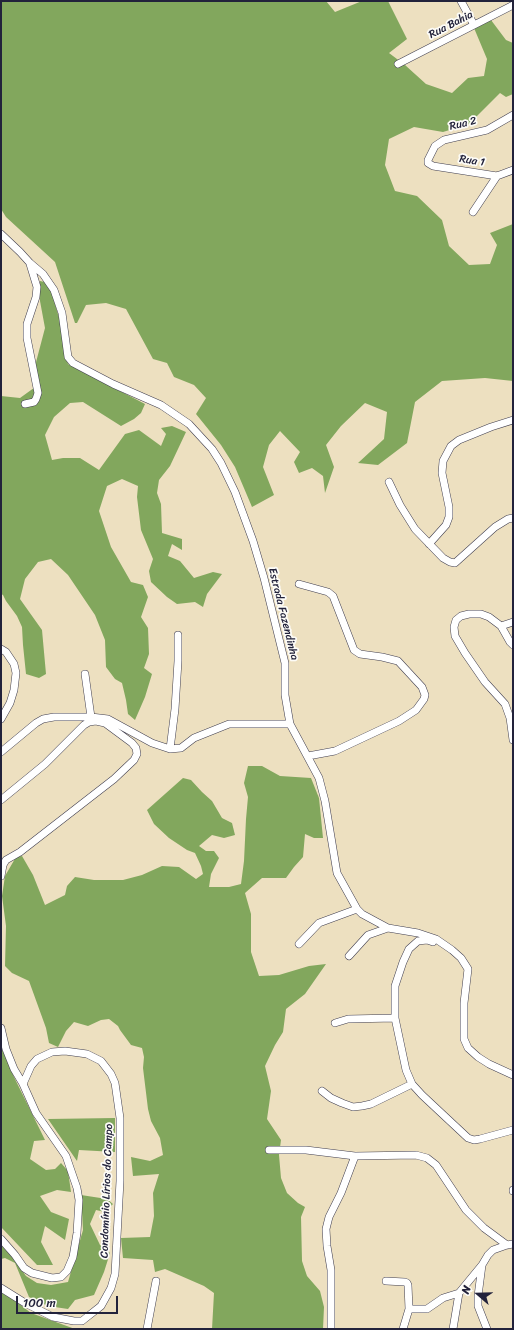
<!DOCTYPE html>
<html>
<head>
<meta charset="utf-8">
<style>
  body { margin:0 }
  #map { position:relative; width:514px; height:1330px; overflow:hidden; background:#ede0c0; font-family:Sriracha,sans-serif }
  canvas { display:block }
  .frame { position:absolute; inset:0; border:2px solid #22223b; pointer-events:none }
  .north { position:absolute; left:458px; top:1274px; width:40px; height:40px; -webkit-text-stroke:3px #fdfcf7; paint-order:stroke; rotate:290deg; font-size:11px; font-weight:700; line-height:16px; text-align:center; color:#22223b }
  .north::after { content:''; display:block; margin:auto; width:14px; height:18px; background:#22223b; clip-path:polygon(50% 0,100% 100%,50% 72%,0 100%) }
  .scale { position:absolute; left:16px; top:1296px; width:102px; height:18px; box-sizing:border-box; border:2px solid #22223b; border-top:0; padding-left:5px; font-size:12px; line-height:14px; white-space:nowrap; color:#22223b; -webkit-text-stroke:3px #fdfcf7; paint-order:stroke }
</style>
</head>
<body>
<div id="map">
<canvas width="514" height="1330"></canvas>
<div class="frame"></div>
<div class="north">N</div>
<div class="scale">100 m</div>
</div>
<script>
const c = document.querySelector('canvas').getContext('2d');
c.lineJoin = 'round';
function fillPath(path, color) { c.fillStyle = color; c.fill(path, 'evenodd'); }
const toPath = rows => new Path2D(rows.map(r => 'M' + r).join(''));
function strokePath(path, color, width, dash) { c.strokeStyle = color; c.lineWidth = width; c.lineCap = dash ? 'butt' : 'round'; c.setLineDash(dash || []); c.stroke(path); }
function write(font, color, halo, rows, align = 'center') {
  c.font = font + ' Sriracha,sans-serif'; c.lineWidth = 3.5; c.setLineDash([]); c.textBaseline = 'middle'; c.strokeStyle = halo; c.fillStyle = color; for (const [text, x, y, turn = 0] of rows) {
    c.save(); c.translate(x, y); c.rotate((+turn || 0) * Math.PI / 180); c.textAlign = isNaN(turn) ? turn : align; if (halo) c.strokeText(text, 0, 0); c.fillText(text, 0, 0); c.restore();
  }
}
const forest = toPath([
  [1,1,326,1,335,12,362,1,388,1,407,39,389,53,405,65,426,84,452,93,468,78,484,76,487,59,474,28,491,20,506,40,513,43,513,94,506,97,500,93,469,124,443,132,414,127,389,139,385,165,395,191,417,196,442,220,449,246,469,265,490,264,497,245,490,233,513,224,513,381,485,378,442,381,415,402,407,443,378,465,358,463,384,439,387,412,365,403,341,426,326,445,334,467,325,493,323,476,312,468,299,473,294,462,300,452,280,431,269,445,263,467,274,495,252,507,235,467,221,445,196,414,206,398,194,385,174,377,167,363,153,359,126,309,106,303,86,305,77,323,75,323,55,262,6,217,1,209],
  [40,281,49,283,60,321,68,364,145,404,141,413,134,419,121,426,83,402,70,403,54,417,45,435,52,460,63,458,80,458,99,470,125,434,139,430,161,446,166,434,161,428,172,426,186,432,170,466,159,480,157,493,161,504,162,533,182,539,182,550,172,544,168,556,180,561,194,578,213,572,222,574,207,594,203,607,195,602,177,604,167,597,151,582,149,571,153,559,141,530,137,497,138,486,122,479,107,486,99,511,111,547,131,582,143,585,148,597,141,617,148,628,149,654,144,668,152,674,145,697,135,720,128,714,126,700,122,683,115,679,106,667,105,640,95,615,68,575,51,559,38,562,25,579,20,599,42,630,46,674,39,678,26,674,23,645,22,627,17,616,6,601,3,595,1,594,1,396,20,398,38,385,35,366,45,328,40,301],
  [248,766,262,766,280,776,311,778,319,798,323,838,314,838,305,834,303,857,294,867,286,878,262,878,245,893,251,914,251,952,259,976,279,975,309,966,326,964,305,994,286,1009,283,1032,275,1045,265,1066,271,1091,267,1119,281,1140,279,1155,281,1178,287,1193,298,1203,305,1207,301,1217,302,1261,307,1276,320,1291,324,1307,323,1329,212,1329,214,1293,204,1286,165,1269,155,1272,153,1260,123,1258,121,1238,150,1237,154,1216,153,1193,159,1174,133,1176,131,1157,150,1161,163,1155,160,1138,151,1121,148,1109,143,1068,144,1057,142,1048,131,1045,120,1030,118,1026,109,1019,101,1020,88,1026,74,1022,66,1031,58,1047,49,1043,46,1028,29,981,12,973,5,966,6,926,2,896,5,876,16,857,22,856,33,875,45,905,65,895,67,886,75,877,94,880,123,880,142,875,162,866,179,867,196,879,203,874,201,866,195,853,187,850,169,838,154,824,147,810,183,778,191,780,202,792,212,801,222,818,232,823,235,835,224,838,212,835,199,846,206,851,214,851,219,858,211,874,209,887,229,887,241,884,244,861,246,819,248,797,244,783],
  [1,1046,14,1077,45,1140,34,1141,30,1159,46,1170,55,1169,61,1163,68,1171,71,1192,57,1190,40,1196,51,1212,69,1219,65,1240,45,1226,41,1242,53,1265,37,1265,1,1227],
  [115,1118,115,1152,79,1150,77,1161,48,1119],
  [81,1195,107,1199,113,1204,105,1212,96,1210,90,1224,100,1245,110,1253,104,1272,94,1295,75,1300,68,1309,48,1306,29,1297,15,1263,5,1258,1,1259,1,1244,7,1250,26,1276,37,1283,51,1285,68,1282,83,1230],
  [1,1290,31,1313,75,1329,1,1329]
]);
const minor = toPath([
  [461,1,474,25],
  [398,64,513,5],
  [513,115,487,130,444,140,435,146,428,160,428,163,433,166,497,176,513,170],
  [473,212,497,176],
  [1,234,20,252,30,263,43,274,54,290,62,313,68,357,73,363,113,384,161,405,189,424,212,449,221,463,235,492,253,541,264,578,285,663,285,695,290,724,319,778,325,801,337,873,357,909,362,914,388,928,418,933,436,939,452,950,461,958,468,969,464,1003,464,1039,468,1048,478,1057,489,1064,513,1075],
  [25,404,34,402,36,399,38,393,27,338,27,324,36,297,37,287,30,264],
  [389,482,400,505,415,529,443,558,450,562,455,563,495,527,508,519,513,518],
  [429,544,446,525,449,517,449,507,442,473,443,461,451,446,459,440,491,427,513,420],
  [299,584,328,592,333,596,354,650,360,654,382,657,398,661,422,687,425,695,424,699,416,710,399,721,335,751,308,756],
  [501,626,513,622],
  [513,645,510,642,501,626,489,617,481,614,469,614,461,616,456,620,454,627,455,636,465,653,485,682,505,704,510,718,513,740],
  [1,649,6,652,14,664,16,673,14,690,10,703,1,719],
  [85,674,91,717],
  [170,749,175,709,178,661,178,635],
  [1,752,36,723,43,719,54,717,91,717,108,719,152,743,170,749,181,748,194,738,229,724,290,724],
  [1,800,45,764,84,725,89,722,96,721,105,723,132,743,136,748,137,754,134,760,114,779,20,852,6,860,3,865,1,876],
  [433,942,427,940,418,941,409,949,403,962,395,986,395,1018,406,1070,412,1084,422,1095,468,1138,474,1140,480,1139,513,1130],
  [299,944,319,923,357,909],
  [349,956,368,935,388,928],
  [335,1023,348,1019,395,1018],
  [1,1028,6,1049,14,1069,23,1084,36,1113,66,1156,77,1188,79,1200,77,1233,73,1257,67,1271,61,1277,52,1278,32,1273,24,1268,15,1255,1,1239],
  [322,1091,331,1098,342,1103,353,1107,362,1106,371,1104,412,1084],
  [269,1150,306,1150,355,1156],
  [513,1190,513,1191],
  [386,1281,405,1282,407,1283,408,1285,409,1309],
  [1,1288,25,1303,53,1317,74,1321,82,1321,87,1317,101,1306,111,1288,115,1274,120,1181,120,1118,115,1083,111,1074,101,1061,87,1054,65,1051,52,1052,37,1059,31,1066,23,1084],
  [147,1329,156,1281],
  [331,1329,331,1270,327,1246,326,1229,329,1217,341,1193,355,1156,416,1155,427,1158,436,1165,466,1210,484,1228,507,1245],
  [403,1329,409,1309,427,1309,443,1298,459,1293,482,1265],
  [453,1329,459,1293],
  [487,1329,478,1306,478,1296,482,1265,488,1255,493,1250,507,1245,513,1244]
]);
const streetNames = [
  ["Rua Bahia",451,25,-27],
  ["Rua 2",463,124,-13],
  ["Rua 1",472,161,9],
  ["Estrada Fazendinha",283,614,76],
  ["Condomínio Lírios do Campo",107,1191,-88]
];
fillPath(forest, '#82a75d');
strokePath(minor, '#403e4f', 8);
strokePath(minor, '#fff', 7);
write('11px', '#22223b', '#fdfcf7', streetNames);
</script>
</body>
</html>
